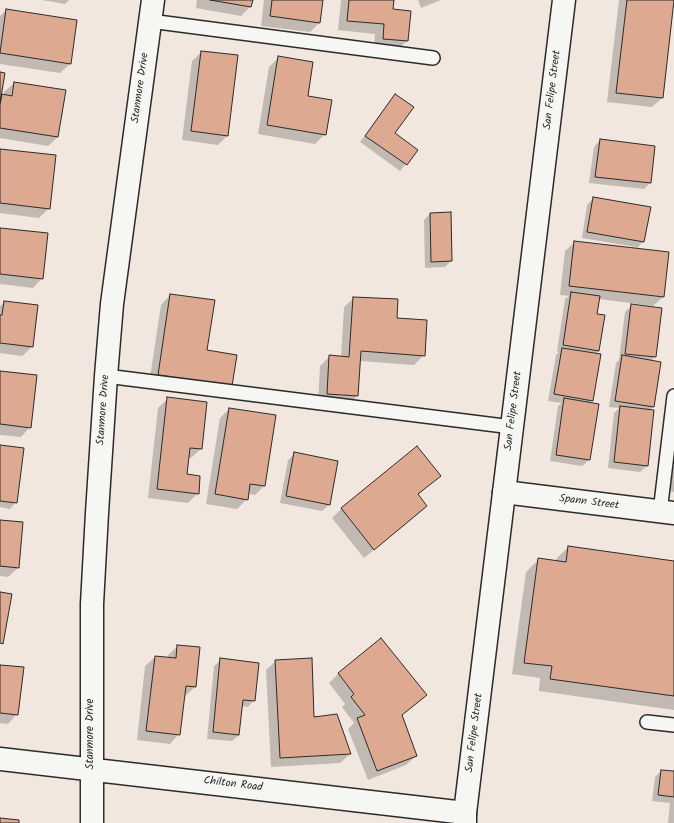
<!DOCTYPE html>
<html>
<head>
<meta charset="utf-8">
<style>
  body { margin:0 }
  canvas { display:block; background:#f1e7df }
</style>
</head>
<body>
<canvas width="674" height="823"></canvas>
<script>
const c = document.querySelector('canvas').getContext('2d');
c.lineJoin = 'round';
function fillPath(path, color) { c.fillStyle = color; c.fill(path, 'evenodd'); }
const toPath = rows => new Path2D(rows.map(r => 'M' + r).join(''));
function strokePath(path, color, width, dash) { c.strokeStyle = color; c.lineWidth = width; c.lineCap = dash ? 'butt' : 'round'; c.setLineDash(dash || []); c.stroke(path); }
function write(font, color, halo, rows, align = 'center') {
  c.font = font + ' Kalam,sans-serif'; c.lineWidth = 3; c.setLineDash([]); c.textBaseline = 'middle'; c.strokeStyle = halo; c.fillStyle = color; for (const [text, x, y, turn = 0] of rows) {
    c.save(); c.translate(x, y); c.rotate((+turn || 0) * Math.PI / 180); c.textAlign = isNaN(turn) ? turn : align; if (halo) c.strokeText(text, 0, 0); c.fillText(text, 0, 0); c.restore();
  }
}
const shadow = toPath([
  [42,0,69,0,65,4],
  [197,0,251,0,251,6,241,16,196,8],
  [264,0,322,0,319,23,310,32,261,26],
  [341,0,393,0,392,10,410,12,407,41,397,50,374,48,375,34,338,30],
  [418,0,441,0,421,8],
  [619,0,673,0,662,98,652,107,607,102],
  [6,10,76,21,70,64,60,73,0,64,0,16],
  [201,52,228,135,218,145,182,140,192,61],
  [278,58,307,96,325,134,315,144,258,134,269,67],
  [14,83,65,90,58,137,48,146,0,138,0,97,2,95,4,96,4,92],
  [395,95,394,134,417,150,400,171,360,142,389,102],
  [600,140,650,183,644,189,589,183,594,147],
  [0,150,49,208,39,218,0,213],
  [593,198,644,241,636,249,636,247,582,238,587,205],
  [430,214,451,261,445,267,425,268,424,220],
  [0,229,42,278,33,288,0,284],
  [575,242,663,297,653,306,599,299,596,315,599,351,595,354,592,400,589,403,589,460,582,466,550,461,558,406,562,403,548,401,556,355,559,352,557,351,565,299,569,296,560,295,565,251],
  [170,295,206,351,231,386,149,384,161,305],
  [354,298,396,319,424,355,414,365,360,361,357,396,348,405,318,403,320,366,330,356,341,357,344,307],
  [5,302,37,306,32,347,22,356,0,353,0,306],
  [631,306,661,309,655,357,651,361,653,407,649,410,653,410,647,466,640,472,608,468,614,413,619,408,609,407,616,363,619,360,625,312],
  [0,372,30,427,21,437,0,435],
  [168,398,201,449,191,458,188,458,186,475,198,493,188,503,148,498,158,408],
  [229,409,264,486,255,495,248,494,247,499,237,509,206,504,220,418],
  [0,446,16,502,10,509,0,507],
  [417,448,440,476,418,495,426,506,417,515,364,558,332,518,341,509],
  [295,453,329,505,322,511,280,503,288,460],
  [674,461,674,492,670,491],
  [0,521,18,568,8,577,0,576],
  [568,547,674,562,674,710,539,691,540,678,512,674,526,572,538,560,556,562,556,559],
  [381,639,425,694,401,716,416,756,406,765,368,780,348,729,354,723,342,707,345,704,329,683,338,674],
  [178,646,195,687,185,696,183,696,179,734,170,744,137,740,145,666,155,657,168,658,168,655],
  [221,660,254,700,248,707,242,706,239,735,232,741,207,739,214,666],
  [276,661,313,718,350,754,340,763,271,767,266,670],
  [0,666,17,714,8,724,0,723],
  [661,771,674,772,674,823,668,823,670,803,652,801,655,777]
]);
const building = toPath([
  [210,0,253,0,251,7,210,0],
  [272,0,323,0,320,23,270,16,272,0],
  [349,0,394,0,393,9,411,11,408,41,383,39,384,24,347,21,349,0],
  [627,0,674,0,663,98,616,93,627,0],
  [6,9,77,20,71,64,0,53,6,9],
  [201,51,238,55,228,136,191,131,201,51],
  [278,56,313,62,308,96,332,100,326,135,267,125,278,56],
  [0,72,5,73,0,103,0,72],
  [14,82,66,90,58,137,0,128,0,105,2,94,12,96,14,82],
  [395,94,414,107,395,133,418,150,407,165,365,136,395,94],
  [600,139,655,146,651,183,595,177,600,139],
  [0,149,56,155,50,209,0,203,0,149],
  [593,197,651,207,644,242,587,232,593,197],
  [451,212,452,261,431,262,430,213,451,212],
  [0,228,48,233,43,279,0,274,0,228],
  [574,241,669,252,664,297,569,286,574,241],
  [571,292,600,296,597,314,605,315,599,351,563,345,571,292],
  [170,294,215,300,207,350,237,355,232,386,158,375,170,294],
  [353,297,398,299,397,318,427,320,425,356,361,351,358,396,327,394,329,355,349,357,353,297],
  [4,301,38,305,33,347,0,343,0,315,2,315,4,301],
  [631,304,662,308,656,357,625,354,631,304],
  [562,348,601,354,593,401,554,394,562,348],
  [622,355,661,362,654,407,615,401,622,355],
  [0,371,37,375,31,428,0,424,0,371],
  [167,397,207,402,202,449,190,448,187,474,200,476,199,494,157,489,167,397],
  [564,398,599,404,590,460,556,455,564,398],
  [620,406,654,410,648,466,614,462,620,406],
  [229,408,276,415,265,486,250,484,248,500,215,494,229,408],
  [0,445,24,448,17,503,0,501,0,445],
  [417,446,441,476,418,494,427,506,374,550,341,508,417,446],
  [294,452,338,461,330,505,286,496,294,452],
  [0,520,23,522,19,568,0,566,0,520],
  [568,546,674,561,674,696,550,679,552,666,524,663,538,558,566,562,568,546],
  [0,592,12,594,3,644,0,643,0,592],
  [381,638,427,695,402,715,417,756,377,771,357,718,365,715,351,697,354,694,338,673,381,638],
  [177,645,200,647,196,687,186,686,180,735,146,731,155,656,176,658,177,645],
  [220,658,259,663,255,701,243,700,239,735,213,732,220,658],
  [312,658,314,717,337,714,351,754,280,758,275,660,312,658],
  [0,665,24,667,18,715,0,713,0,665],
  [661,770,674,771,674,797,658,795,661,770],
  [0,818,19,820,19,823,0,823,0,818]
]);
const service = toPath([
  [150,21,433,58],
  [106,376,512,427],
  [660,512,674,396],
  [647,722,674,725]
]);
const minor = toPath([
  [504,492,674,513],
  [0,759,465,813],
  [92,823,92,604,97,513,106,376,112,304,153,0]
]);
const tertiary = toPath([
  [465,823,465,813,564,0]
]);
const streetNames = [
  ["Stanmore Drive",141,88,-82],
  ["San Felipe Street",553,90,-83],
  ["Stanmore Drive",104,410,-86],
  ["San Felipe Street",514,411,-83],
  ["Spann Street",589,503,7],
  ["San Felipe Street",475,733,-83],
  ["Stanmore Drive",91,734,-90],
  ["Chilton Road",233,785,7]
];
fillPath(shadow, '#0003');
fillPath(building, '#dda991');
strokePath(building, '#2b2b2b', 1);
strokePath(service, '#2b2b2b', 16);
strokePath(minor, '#2b2b2b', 25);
strokePath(tertiary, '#2b2b2b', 25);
strokePath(service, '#f6f6f2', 13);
strokePath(minor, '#f6f6f2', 22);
strokePath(tertiary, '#f6f6f2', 22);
write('11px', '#2b2b2b', '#f6f6f2', streetNames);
</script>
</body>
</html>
